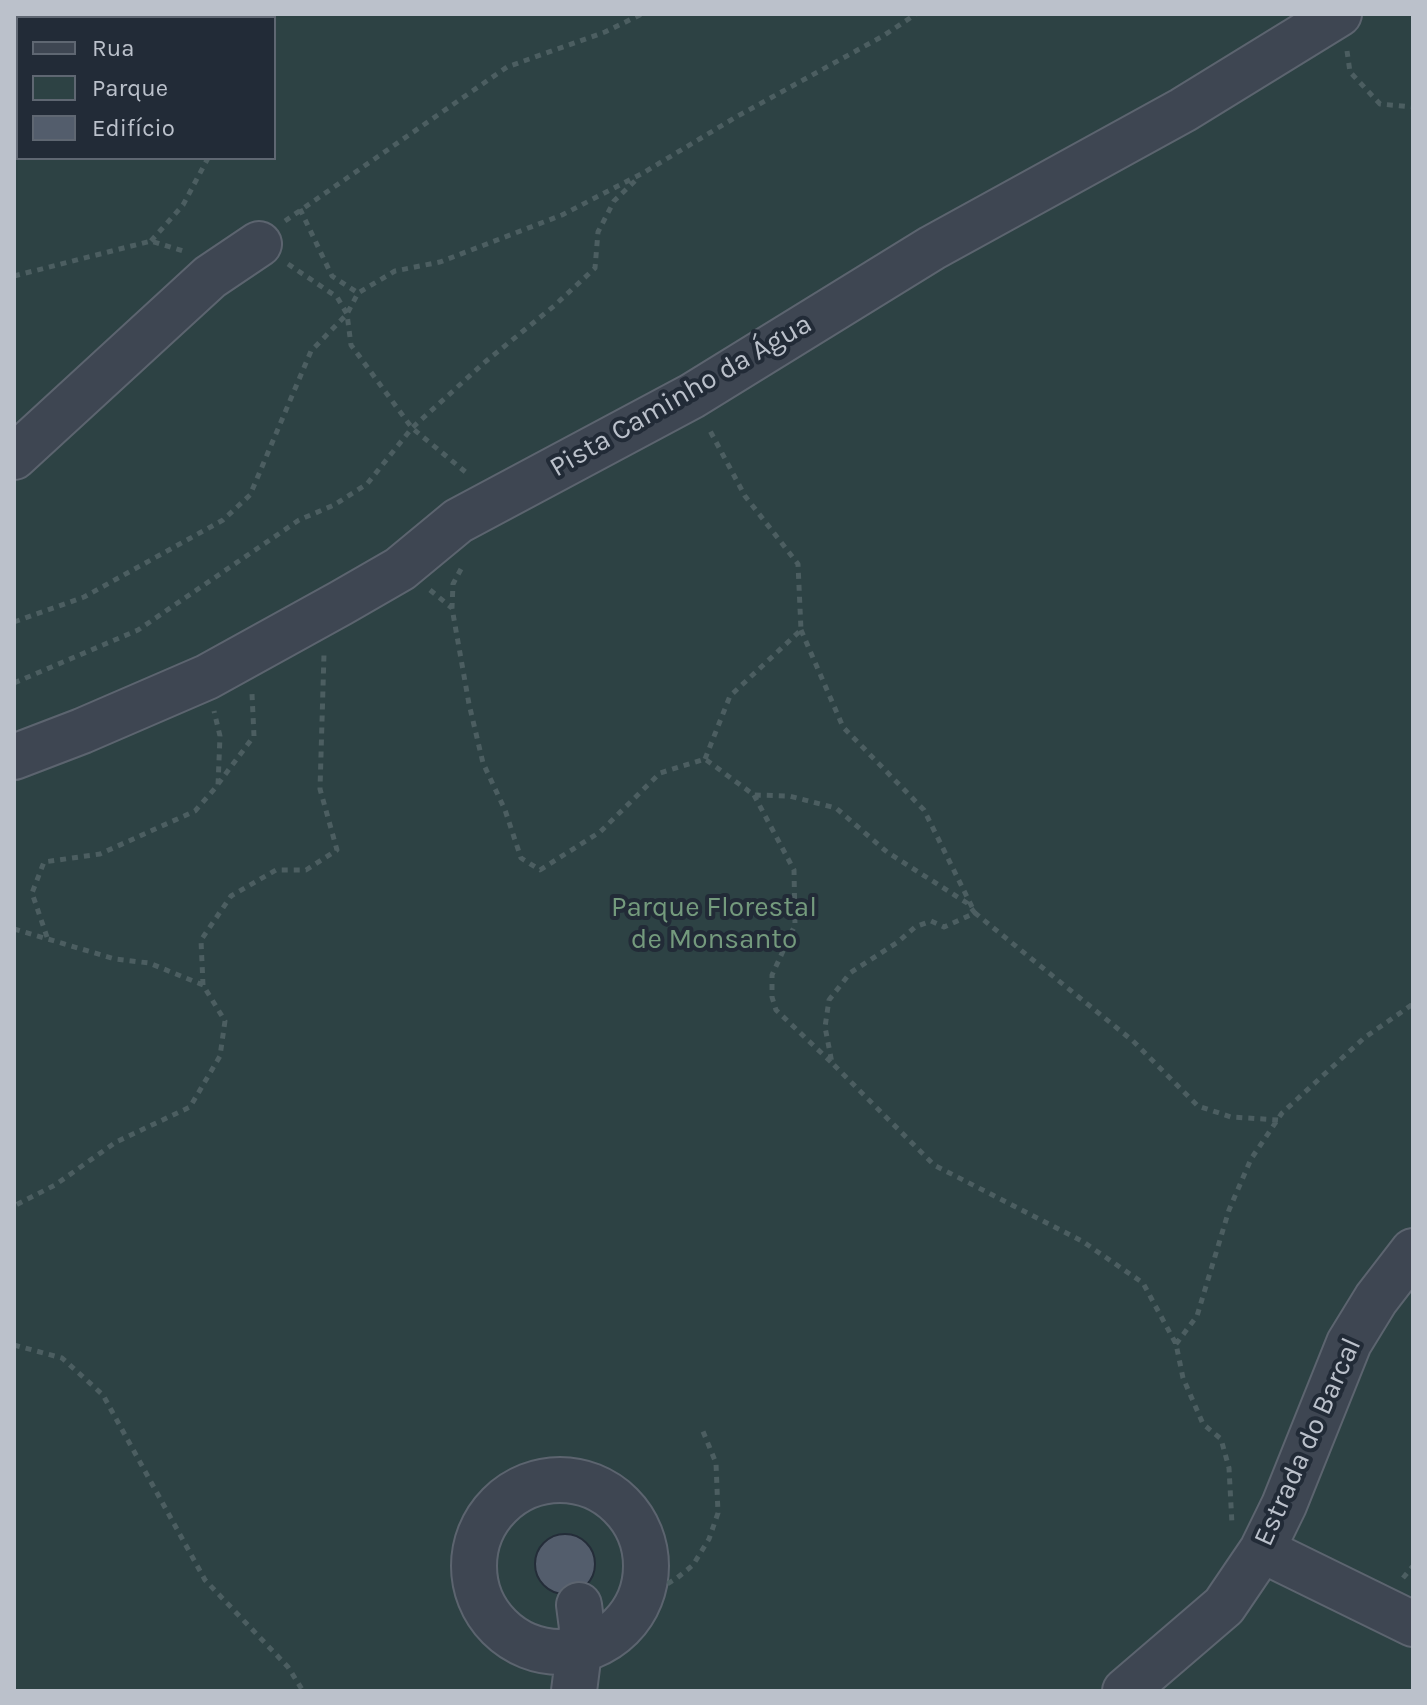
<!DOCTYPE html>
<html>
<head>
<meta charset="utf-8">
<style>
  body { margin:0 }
  #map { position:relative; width:1427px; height:1705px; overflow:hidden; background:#2a3442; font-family:Karla,sans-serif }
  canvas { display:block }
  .frame { position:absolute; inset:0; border:16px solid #bbc1cb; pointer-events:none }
  .legend { position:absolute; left:16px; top:16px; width:260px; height:144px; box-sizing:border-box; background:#222b37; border:2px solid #5f6772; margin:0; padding:10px 14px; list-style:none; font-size:24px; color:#bbc1cb }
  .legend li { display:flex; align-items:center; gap:16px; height:40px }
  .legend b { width:40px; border:2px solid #5f6772 }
</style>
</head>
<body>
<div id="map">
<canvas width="1427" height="1705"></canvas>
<div class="frame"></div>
<ul class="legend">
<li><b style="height:10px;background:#3e4652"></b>Rua</li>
<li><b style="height:22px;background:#2d4244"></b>Parque</li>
<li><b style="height:22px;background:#535d6c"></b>Edifício</li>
</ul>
</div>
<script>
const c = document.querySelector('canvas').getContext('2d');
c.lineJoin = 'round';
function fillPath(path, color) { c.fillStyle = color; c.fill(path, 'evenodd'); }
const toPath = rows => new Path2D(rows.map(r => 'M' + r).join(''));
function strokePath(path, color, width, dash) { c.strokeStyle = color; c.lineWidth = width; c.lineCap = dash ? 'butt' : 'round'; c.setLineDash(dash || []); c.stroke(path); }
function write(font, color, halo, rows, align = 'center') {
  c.font = font + ' Karla,sans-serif'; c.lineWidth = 8; c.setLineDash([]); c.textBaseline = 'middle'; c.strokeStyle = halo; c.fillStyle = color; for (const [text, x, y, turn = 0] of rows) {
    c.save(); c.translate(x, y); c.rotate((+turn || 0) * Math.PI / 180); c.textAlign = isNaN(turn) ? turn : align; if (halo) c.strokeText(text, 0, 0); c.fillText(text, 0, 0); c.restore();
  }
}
const green = toPath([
  [14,14,1413,14,1413,1691,14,1691],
  [18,18,274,18,274,158,18,158]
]);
const building = toPath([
  '535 1564a30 30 0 1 1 60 0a30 30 0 1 1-60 0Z'
]);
const path = toPath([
  [84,18,99,14],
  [14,36,18,35],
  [1347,51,1350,72,1380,104,1413,107],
  [14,100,18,98],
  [300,209,332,276,358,293],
  [285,221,507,67,605,32,642,14],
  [151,241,183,205,208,158],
  [288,264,337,297,347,314,351,345,412,428,468,474],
  [14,276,151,241,183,251],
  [461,569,453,584,452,608,469,704,483,763,505,810,521,858,540,870,600,832,660,773,705,759,754,795,789,796,836,808,887,852,967,903,975,913,944,927,931,921,915,927,898,942,850,973,829,1000,825,1027,832,1063,934,1165,1082,1241,1143,1283,1176,1344,1183,1378,1203,1424,1221,1439,1229,1468,1232,1524],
  [430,590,452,608],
  [14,622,84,597,223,520,250,495,311,351,347,314,358,293,395,271,440,262,562,215,643,173,736,117,883,36,916,14],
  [801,630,843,727,924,810,975,913,1133,1041,1198,1106,1231,1117,1278,1120],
  [14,683,138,630,299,520,334,505,367,484,412,428,485,362,554,306,595,268,598,232,614,201,637,179],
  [705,759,730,696,801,630,798,564,745,496,708,427],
  [218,784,254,736,252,694],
  [754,795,794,870,795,925,772,975,772,997,776,1010,832,1063],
  [14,929,115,959,149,963,203,985,225,1021,220,1056,190,1107,116,1142,55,1185,14,1206],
  [47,937,32,893,44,862,100,854,195,811,218,785,220,736,214,711],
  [203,985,201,940,231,896,276,870,306,870,337,850,320,789,324,654],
  [1176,1344,1197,1316,1229,1210,1251,1159,1282,1113,1364,1038,1413,1004],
  [14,1345,62,1358,103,1395,205,1580,288,1667,303,1691],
  [1403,1578,1413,1566],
  [645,1587,659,1589,677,1578,693,1565,709,1539,718,1513,716,1463,702,1429]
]);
const minor = toPath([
  [14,457,210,277,259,244],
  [14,757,82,731,207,677,341,603,400,569,458,521,692,396,932,248,1183,110,1339,14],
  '474 1566a86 86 0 1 1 172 0a86 86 0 1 1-172 0Z',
  [1262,1550,1413,1624],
  [574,1691,582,1628,579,1605],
  [1125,1691,1224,1606,1262,1550,1284,1505,1349,1343,1376,1299,1413,1251]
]);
const streetNames = [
  ["Pista Caminho da Água",681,396,-30],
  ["Estrada do Barcal",1308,1442,-66]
];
const parkNames = [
  ["Parque Florestal",714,908],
  ["de Monsanto",714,940]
];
fillPath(green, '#2d4244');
fillPath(building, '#535d6c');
strokePath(building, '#242d39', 2);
strokePath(minor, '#5c646f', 48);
strokePath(path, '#4c5e61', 5, [6, 6]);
strokePath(minor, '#3e4652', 44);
write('28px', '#bbc1cb', '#222b37', streetNames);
write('28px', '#749a7d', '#222b37', parkNames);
</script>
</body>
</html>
